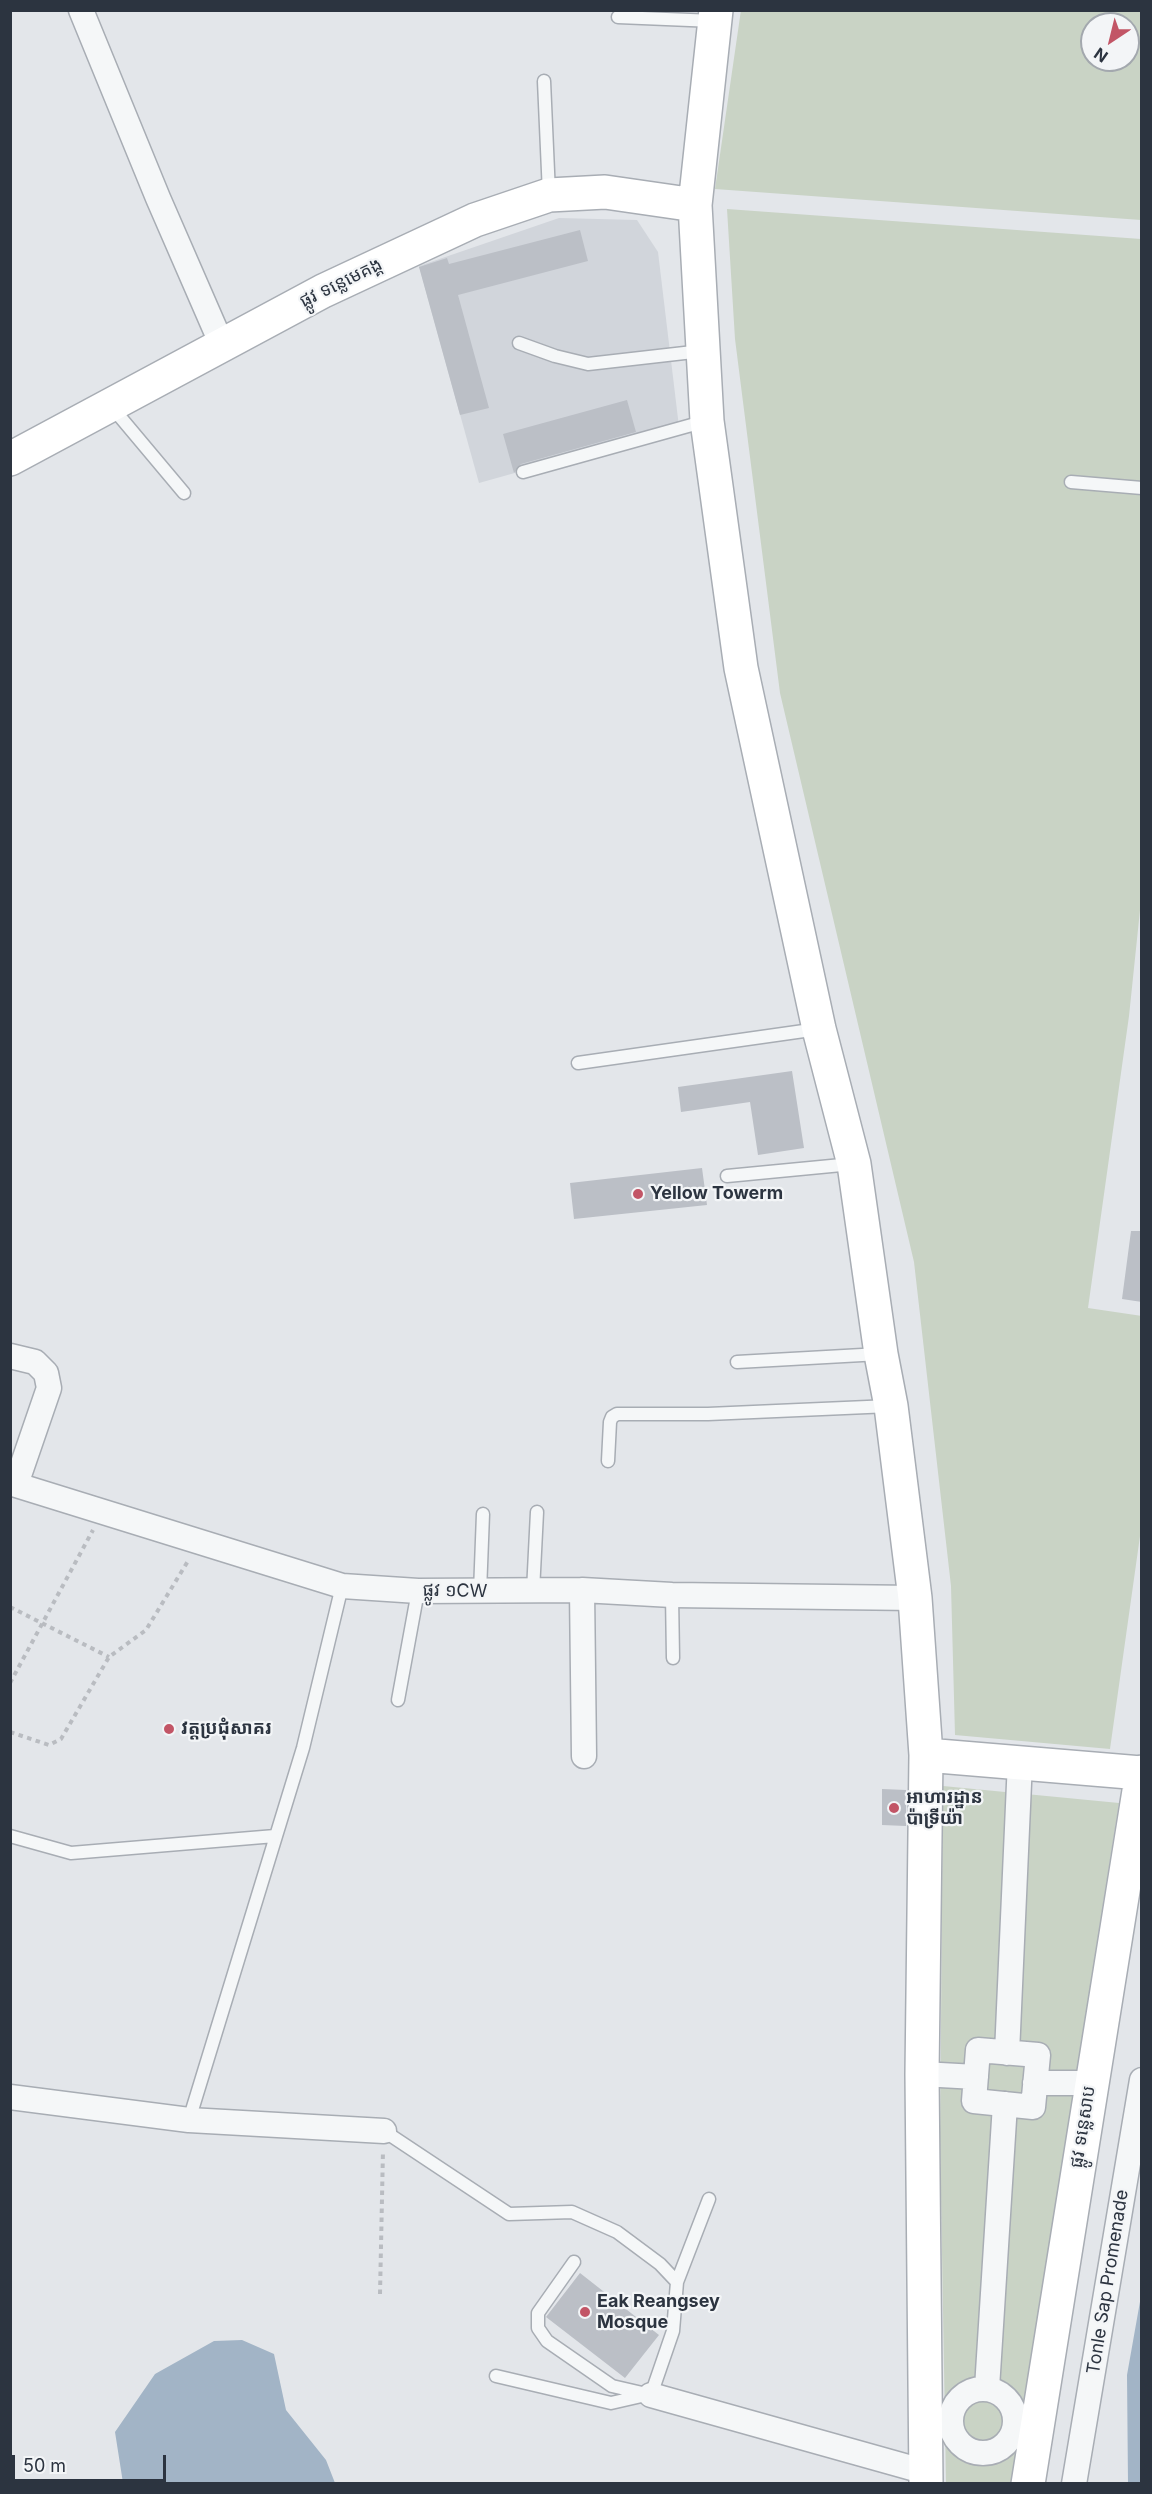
<!DOCTYPE html>
<html>
<head>
<meta charset="utf-8">
<style>
  body { margin:0 }
  #map { position:relative; width:1152px; height:2494px; overflow:hidden; background:#e3e6ea; font-family:Inter,sans-serif }
  canvas { display:block }
  .frame { position:absolute; inset:0; border:12px solid #2c3440; pointer-events:none }
  .north { position:absolute; left:1080px; top:12px; width:60px; height:60px; box-sizing:border-box; background:#f3f5f7; border:2px solid #a3a8ae; border-radius:50%; rotate:215deg; font-size:16px; font-weight:700; line-height:24px; text-align:center; color:#2c3440 }
  .north::after { content:''; display:block; margin:auto; width:21px; height:27px; background:#c25566; clip-path:polygon(50% 0,100% 100%,50% 72%,0 100%) }
  .scale { position:absolute; left:12px; top:2455px; width:154px; height:27px; box-sizing:border-box; border:3px solid #2c3440; border-top:0; padding-left:8px; font-size:18px; line-height:21px; white-space:nowrap; color:#2c3440; -webkit-text-stroke:4px #f3f5f7; paint-order:stroke }
</style>
</head>
<body>
<div id="map">
<canvas width="1152" height="2494"></canvas>
<div class="frame"></div>
<div class="north">N</div>
<div class="scale">50 m</div>
</div>
<script>
const c = document.querySelector('canvas').getContext('2d');
c.lineJoin = 'round';
function fillPath(path, color) { c.fillStyle = color; c.fill(path, 'evenodd'); }
const toPath = rows => new Path2D(rows.map(r => 'M' + r).join(''));
function strokePath(path, color, width, dash) { c.strokeStyle = color; c.lineWidth = width; c.lineCap = dash ? 'butt' : 'round'; c.setLineDash(dash || []); c.stroke(path); }
function write(font, color, halo, rows, align = 'center') {
  c.font = font + ' Inter,"Noto Sans Khmer",sans-serif'; c.lineWidth = 4.5; c.setLineDash([]); c.textBaseline = 'middle'; c.strokeStyle = halo; c.fillStyle = color; for (const [text, x, y, turn = 0] of rows) {
    c.save(); c.translate(x, y); c.rotate((+turn || 0) * Math.PI / 180); c.textAlign = isNaN(turn) ? turn : align; if (halo) c.strokeText(text, 0, 0); c.fillText(text, 0, 0); c.restore();
  }
}
const built = toPath([
  [559,218,637,220,658,252,679,427,479,483,419,266]
]);
const green = toPath([
  [741,10,1141,11,1141,220,715,189],
  [1092,24,1128,24,1128,60,1092,60],
  [727,209,1141,239,1142,891,1129,1016,1088,1308,1142,1316,1141,1529,1110,1749,955,1735,951,1586,914,1262,780,693,735,339],
  [943,1786,1119,1803,1067,2132,1015,2483,946,2483,940,2137]
]);
const water = toPath([
  [1141,2296,1141,2483,1128,2483,1127,2375],
  [242,2340,274,2354,286,2410,326,2460,335,2483,123,2483,115,2432,155,2374,214,2341]
]);
const building = toPath([
  [580,230,588,261,458,295,489,408,460,415,419,267,447,258,449,264],
  [627,400,636,432,521,464,514,473,503,434],
  [792,1071,804,1148,758,1155,750,1102,681,1112,678,1087],
  [702,1168,707,1205,574,1219,570,1183],
  [1131,1231,1142,1231,1142,1302,1122,1299],
  [882,1789,906,1790,906,1826,882,1825],
  [580,2273,659,2335,625,2378,546,2317]
]);
const path = toPath([
  [10,1607,109,1657],
  [10,1683,93,1530],
  [10,1732,49,1745,61,1739,109,1657,146,1630,188,1561],
  [380,2294,383,2150]
]);
const lane = toPath([
  [618,17,714,21],
  [544,81,549,194],
  [519,343,555,356,588,364,702,351],
  [111,406,184,493],
  [523,472,706,421],
  [1071,482,1142,488],
  [578,1063,818,1029],
  [727,1176,852,1164],
  [737,1362,880,1354],
  [608,1461,610,1422,612,1417,617,1414,708,1414,890,1406],
  [533,1591,537,1512],
  [480,1592,483,1514],
  [672,1595,673,1658],
  [398,1700,418,1591],
  [10,1836,71,1853,275,1836],
  [189,2120,303,1748,342,1586],
  [384,2131,509,2214,572,2212,617,2232,660,2264,677,2282,673,2331,651,2395],
  [574,2262,538,2313,538,2328,547,2341,612,2386,651,2395],
  [677,2282,709,2199],
  [496,2376,611,2403,646,2395]
]);
const street = toPath([
  [81,10,158,198,222,345],
  [10,1356,35,1362,46,1373,49,1388,16,1484],
  [10,1483,342,1586,418,1591,582,1590,672,1595,915,1598],
  [582,1590,584,1756],
  [978,2050,1038,2055,1033,2107,974,2101,978,2050],
  [1007,2053,1020,1761],
  [922,2074,976,2077],
  [1035,2083,1090,2083],
  [10,2097,189,2120,384,2131],
  [987,2388,1005,2104],
  '951 2421a32 32 0 1 1 64 0a32 32 0 1 1-64 0Z',
  [651,2395,926,2472],
  [1074,2484,1142,2080]
]);
const secondary = toPath([
  [716,10,695,205,707,421,741,668,819,1029,854,1164,881,1354,891,1406,915,1598,926,1755,922,2074,926,2484],
  [10,459,323,291,475,220,549,195,605,192,695,205],
  [926,1755,1141,1773],
  [1028,2484,1142,1772]
]);
const markers = [
  [638,1194,6,"#c25566"],
  [169,1729,6,"#c25566"],
  [894,1808,6,"#c25566"],
  [585,2312,6,"#c25566"]
];
const streetNames = [
  ["ផ្លូវ ទន្លេមេគង្គ",341,283,-26],
  ["ផ្លូវ ១CW",455,1591,1],
  ["ផ្លូវ ទន្លេសាប",1083,2127,-81],
  ["Tonle Sap Promenade",1108,2282,-81]
];
const poiNames = [
  ["Yellow Towerm",650,1194],
  ["វត្តប្រជុំសាគរ",181,1729],
  ["អាហារដ្ឋាន",906,1798],
  ["ប៉ាទ្រីយ៉ា",906,1819],
  ["Eak Reangsey",597,2302],
  ["Mosque",597,2323]
];
fillPath(built, '#d1d5db');
fillPath(green, '#c9d3c5');
fillPath(water, '#a2b4c6');
fillPath(building, '#bbbfc6');
strokePath(lane, '#a8adb4', 15);
strokePath(street, '#a8adb4', 27);
strokePath(secondary, '#a8adb4', 36);
strokePath(path, '#b9bcc1', 4, [4.5, 4.5]);
strokePath(lane, '#f5f7f8', 12);
strokePath(street, '#f5f7f8', 24);
strokePath(secondary, '#fff', 33);
for (const [x, y, r, color] of markers) { const dot = new Path2D(); dot.arc(x, y, r, 0, 2 * Math.PI); c.fillStyle = color; c.fill(dot); strokePath(dot, '#f3f5f7', 2); }
write('18px', '#2c3440', '#f3f5f7', streetNames);
write('bold 18px', '#2c3440', '#f3f5f7', poiNames, 'left');
</script>
</body>
</html>
